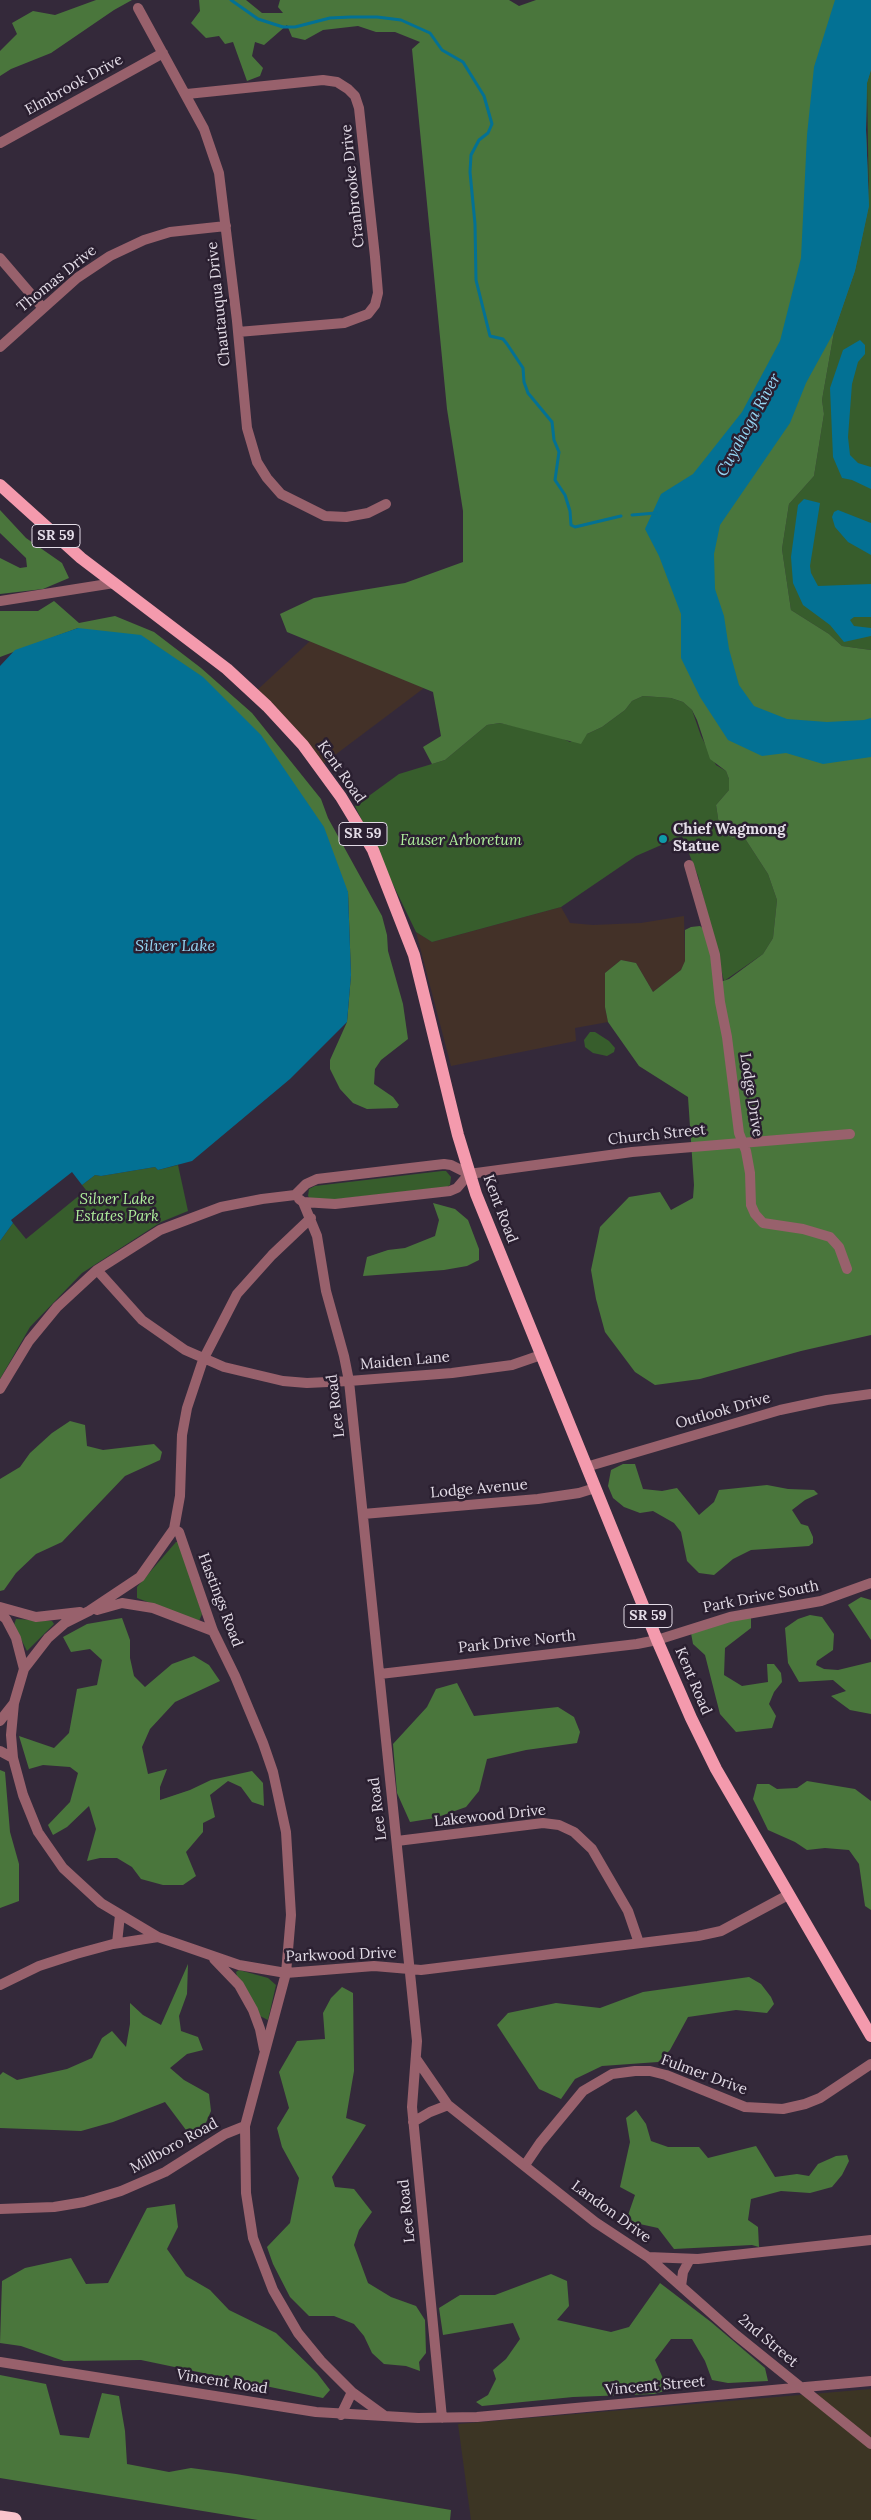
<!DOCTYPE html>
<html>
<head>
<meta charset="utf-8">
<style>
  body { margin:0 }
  canvas { display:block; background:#34293a }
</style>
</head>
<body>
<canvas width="871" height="2520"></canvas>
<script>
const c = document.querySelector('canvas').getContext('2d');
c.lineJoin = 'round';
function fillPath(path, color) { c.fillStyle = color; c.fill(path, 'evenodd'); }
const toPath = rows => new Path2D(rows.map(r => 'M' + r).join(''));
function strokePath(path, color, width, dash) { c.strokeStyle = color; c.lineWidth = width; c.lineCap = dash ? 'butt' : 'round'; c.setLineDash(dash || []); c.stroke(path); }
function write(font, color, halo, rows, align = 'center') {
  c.font = font + ' Lora,serif'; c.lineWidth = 5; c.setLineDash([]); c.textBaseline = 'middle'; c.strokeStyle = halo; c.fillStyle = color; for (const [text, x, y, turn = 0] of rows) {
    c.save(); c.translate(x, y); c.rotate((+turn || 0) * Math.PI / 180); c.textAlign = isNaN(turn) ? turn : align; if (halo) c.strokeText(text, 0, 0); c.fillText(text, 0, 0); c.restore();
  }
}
const commercial = toPath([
  [310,641,424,688,319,767,254,693],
  [561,907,570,923,593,925,641,923,684,916,685,962,681,970,653,992,636,963,621,960,605,973,605,1007,608,1022,575,1028,576,1041,451,1066,416,932,432,942]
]);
const industrial = toPath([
  [871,2389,871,2520,471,2520,458,2424]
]);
const green = toPath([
  [871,70,871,650,842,646,829,634,791,610,782,549,789,504,814,476,824,414,822,400,834,332,855,271,869,206,867,83],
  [643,696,671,698,683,702,692,710,701,736,716,765,726,771,729,779,729,790,716,805,720,831,732,838,744,837,768,874,777,900,773,938,763,954,724,981,698,876,682,836,636,856,561,907,432,942,416,932,355,806,399,774,445,760,487,725,500,723,557,736,570,742,602,727,625,710,632,701],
  [590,1032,595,1032,609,1041,615,1048,614,1052,607,1056,593,1053,585,1047,584,1040],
  [178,1165,188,1211,161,1222,82,1273,30,1327,0,1379,0,1241,13,1223,26,1239,86,1190,82,1185,95,1175,101,1176,155,1167,158,1170],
  [442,1171,446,1171,451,1177,450,1185,447,1187,320,1201,311,1200,308,1196,309,1189,315,1186],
  [176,1542,179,1542,202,1614,199,1621,137,1598,137,1587],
  [16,1619,52,1621,54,1624,27,1651,14,1625],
  [239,1970,268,1978,276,1985,268,2020,260,2016,237,1976,236,1972]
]);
const forest = toPath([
  [96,0,132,0,114,10,51,53,11,69,0,76,0,51,17,34,12,23,33,11,55,15],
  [199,0,246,0,262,13,283,13,278,7,280,0,509,0,519,6,536,0,871,0,871,70,867,83,866,130,869,206,855,271,834,332,822,400,824,414,814,476,789,504,782,549,791,610,829,634,842,646,871,650,871,1335,801,1351,700,1379,655,1385,635,1372,605,1332,596,1299,591,1270,600,1227,629,1197,660,1192,671,1210,693,1198,694,1185,688,1097,639,1066,608,1022,605,1007,605,973,621,960,636,963,653,992,681,970,685,961,685,930,691,927,700,926,705,930,717,983,729,979,763,954,773,938,777,900,768,874,744,837,732,838,720,831,716,805,729,790,729,779,726,771,710,759,697,720,692,710,683,702,671,698,643,696,632,701,625,710,602,727,587,734,581,744,500,723,487,725,445,760,432,764,423,747,441,736,433,692,287,632,280,614,314,598,405,583,463,562,463,511,447,409,412,49,420,42,395,32,376,32,358,26,323,30,305,40,292,37,287,25,264,45,255,42,252,56,263,68,260,76,247,81,233,42,225,44,219,36,206,38,191,23,200,11],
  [0,510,26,538,62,563,69,578,43,589,0,594,0,558,20,568,27,567,26,558,0,533],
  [54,601,79,623,115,616,154,632,201,668,252,713,321,799,328,818,382,916,387,935,388,951,403,1004,408,1039,381,1060,375,1069,374,1084,393,1097,399,1105,397,1108,367,1109,353,1103,340,1089,330,1069,330,1060,347,1022,351,975,348,892,78,628,0,657,0,611,38,611],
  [433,1203,455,1209,468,1220,479,1249,479,1260,467,1266,444,1270,363,1276,367,1257,388,1250,405,1248,435,1236,439,1220],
  [70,1421,85,1425,87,1446,103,1450,154,1444,162,1452,160,1460,125,1476,62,1542,36,1554,16,1573,4,1590,0,1591,0,1479,20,1467,30,1453,52,1433],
  [623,1464,635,1464,643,1489,662,1491,677,1488,699,1515,714,1502,719,1490,767,1485,788,1489,814,1490,818,1494,805,1500,792,1510,801,1524,808,1526,813,1537,813,1543,809,1546,751,1550,733,1559,714,1575,699,1573,687,1561,681,1532,674,1523,653,1511,640,1513,624,1507,613,1498,608,1486,611,1470],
  [861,1597,871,1600,871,1640,848,1605],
  [810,1615,822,1617,834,1634,833,1650,817,1661,816,1665,824,1669,838,1670,871,1662,871,1714,850,1710,831,1696,846,1691,833,1680,799,1682,788,1663,785,1628,798,1619],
  [751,1617,751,1628,725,1648,724,1675,742,1686,768,1682,767,1664,774,1664,781,1673,782,1682,774,1692,769,1704,776,1716,772,1728,736,1732,720,1714,705,1655,693,1644,691,1633,726,1618],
  [122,1618,130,1640,130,1658,134,1676,145,1687,172,1664,194,1656,209,1665,220,1681,175,1702,150,1729,142,1747,148,1774,167,1769,160,1787,160,1800,190,1790,211,1780,252,1771,263,1783,264,1806,252,1802,241,1787,228,1781,210,1795,215,1817,203,1823,203,1832,186,1852,196,1876,183,1885,163,1885,141,1879,132,1867,117,1858,100,1858,87,1861,96,1829,89,1806,67,1827,53,1835,48,1825,70,1802,78,1773,70,1767,43,1765,29,1769,19,1736,54,1748,69,1733,77,1689,97,1685,102,1660,90,1649,71,1652,63,1637,87,1624],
  [457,1683,474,1716,558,1707,574,1717,580,1732,577,1743,526,1750,487,1759,479,1791,466,1807,435,1818,410,1822,397,1793,393,1744,427,1707,436,1689],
  [0,1770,5,1772,10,1832,19,1864,19,1901,0,1908],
  [807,1781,855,1789,871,1801,871,1910,865,1906,859,1864,849,1850,825,1848,807,1850,795,1842,768,1830,753,1799,757,1784,769,1784,777,1789,797,1788],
  [188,1964,187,1994,179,2016,181,2031,198,2037,203,2050,187,2054,170,2068,184,2080,209,2094,211,2111,204,2127,192,2138,165,2102,113,2122,81,2131,0,2128,0,2075,3,2072,17,2080,67,2069,92,2058,102,2038,112,2031,126,2047,130,2024,130,2003,143,2015,161,2025],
  [749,1977,761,1984,771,1997,774,2004,767,2013,736,2010,688,2017,670,2050,658,2062,602,2066,575,2079,561,2099,539,2089,497,2025,508,2013,556,2003,600,2008,643,1992],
  [342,1987,353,1993,354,2071,346,2118,366,2125,332,2177,335,2187,354,2189,372,2212,359,2230,354,2245,368,2283,391,2297,416,2306,425,2320,426,2353,419,2362,420,2371,406,2366,384,2364,372,2353,364,2336,354,2324,334,2316,309,2316,290,2297,273,2264,267,2247,290,2223,299,2178,282,2147,277,2128,289,2108,279,2072,297,2041,325,2039,323,2013,331,1998],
  [636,2110,646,2124,651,2141,668,2147,699,2147,708,2158,756,2146,775,2177,797,2174,809,2176,818,2164,836,2156,847,2155,849,2161,842,2175,832,2187,810,2193,781,2191,751,2199,748,2220,758,2227,759,2247,752,2245,674,2249,658,2228,626,2221,635,2195,620,2187,630,2142,626,2118],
  [175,2204,178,2227,167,2249,186,2276,210,2290,229,2310,276,2333,317,2373,330,2390,323,2398,141,2360,64,2361,21,2346,0,2343,2,2281,25,2268,71,2258,86,2284,108,2283,147,2208],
  [551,2274,567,2281,569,2306,557,2320,611,2332,629,2327,660,2283,711,2322,765,2368,768,2381,728,2383,712,2380,705,2361,692,2339,671,2339,655,2360,668,2390,654,2394,573,2397,482,2406,476,2402,488,2395,496,2379,493,2370,506,2359,520,2339,513,2323,443,2335,439,2308,460,2295,495,2295],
  [0,2375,46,2384,60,2435,89,2438,102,2393,119,2396,125,2431,127,2464,169,2472,191,2468,236,2474,451,2510,450,2520,258,2520,0,2478]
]);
const water = toPath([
  [835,0,871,0,871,70,867,83,866,130,869,206,855,271,834,332,806,383,790,423,720,525,714,554,715,589,724,616,729,649,739,685,754,706,787,719,827,722,864,720,871,718,871,757,823,764,786,753,762,756,728,740,700,697,681,658,681,614,659,556,645,529,661,494,693,474,742,412,780,341,801,258,807,135,814,67],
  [860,340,865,345,865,354,858,362,852,384,848,437,850,455,858,463,871,467,871,489,852,480,842,478,833,457,830,388,843,350],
  [804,499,820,503,810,566,811,573,818,586,871,584,871,617,854,617,850,620,854,626,871,628,871,636,844,642,830,625,803,605,793,583,791,557,798,505],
  [838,510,871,523,871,555,848,542,835,527,832,517,834,512],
  [78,628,141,635,203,677,261,735,324,827,348,892,351,975,347,1022,290,1079,192,1161,158,1170,155,1167,101,1176,95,1175,82,1185,72,1172,11,1220,13,1223,0,1241,0,666,15,650]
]);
const stream = toPath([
  [231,0,258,19,283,27,295,27,330,18,351,17,377,17,401,20,430,33,442,50,463,62,484,96,492,124,488,133,479,140,471,155,470,172,475,224,476,280,490,336,503,339,507,344,523,368,524,382,528,393,552,422,554,440,559,452,555,480,565,495,570,511,571,525,575,527,621,516],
  [632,515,656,513]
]);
const street = toPath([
  [138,8,204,129,219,173,237,321,247,428,257,462,267,478,281,494,325,516,346,517,368,513,386,504],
  [187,94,323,80,337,82,348,89,355,96,359,108,375,257,378,293,375,305,368,314,344,323,238,332],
  [0,143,163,53],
  [0,258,42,307],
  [0,347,77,278,110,256,144,240,170,232,226,226],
  [0,601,114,583],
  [689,865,715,955,720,1002,727,1037,739,1133,746,1151,750,1173,751,1205,755,1214,763,1223,803,1229,830,1237,839,1247,847,1269],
  [469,1174,632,1152,850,1134],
  [299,1199,303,1202,335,1204,450,1191,457,1188,469,1174],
  [303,1202,317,1236,326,1291,344,1356,349,1381,417,2041,412,2107,442,2418],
  [311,1218,272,1255,237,1294,203,1360,187,1408,182,1435,180,1496,174,1529,179,1532,213,1631,235,1676,263,1743,273,1772,286,1832,291,1915,286,1973,245,2126,246,2193,253,2238,273,2290,298,2333,321,2361,352,2392,385,2416],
  [97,1270,142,1320,185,1350,224,1367,283,1381,307,1383,349,1381,452,1373,512,1365,541,1355],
  [0,1389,29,1341,57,1307,97,1270,160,1230,221,1207,262,1199,295,1195,306,1184,317,1179,444,1164,451,1165,469,1174],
  [586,1467,780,1410,827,1400,871,1394],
  [363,1514,538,1499,579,1493,595,1488],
  [0,1607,36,1617,80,1612],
  [97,1610,122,1603,153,1608,213,1631],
  [0,1614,6,1619,16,1638,24,1669],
  [380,1674,637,1644,657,1640,730,1617,821,1601,871,1583],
  [14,1703,11,1735,13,1758,23,1795,38,1832,63,1868,101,1903,158,1937,239,1965,286,1973,374,1966,421,1970,698,1936,721,1931,788,1895],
  [0,1721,14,1703,24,1669,48,1638,65,1623,89,1611,140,1577,174,1529],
  [0,1751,13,1758],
  [397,1841,543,1823,559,1825,574,1832,592,1849,628,1911,639,1943],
  [117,1943,120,1915],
  [214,1959,239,1985,253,2010,260,2029,264,2049],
  [0,1985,39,1966,76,1954,113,1944,158,1937],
  [417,2060,448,2105,595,2222,648,2257,698,2259,871,2240],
  [413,2122,430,2112,448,2105],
  [525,2165,540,2143,583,2091,612,2074,635,2071,650,2071,666,2075,745,2107,783,2109,805,2104,820,2098,871,2064],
  [0,2209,54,2207,84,2202,121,2191,165,2172,225,2134,245,2126],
  [648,2257,736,2335,871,2444],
  [681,2286,683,2272,690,2259],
  [0,2362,316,2412,418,2418,477,2417,871,2381],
  [341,2415,352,2392]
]);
const primary = toPath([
  [0,485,81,558,227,669,267,706,303,745,341,797,373,850,414,955,458,1135,476,1194,657,1640,691,1718,716,1769,871,2036]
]);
const highway = toPath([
  [0,2518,14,2520]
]);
const markers = [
  [663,839,5,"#0f9aa8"]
];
const shields = [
  [56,536,48],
  [363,834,48],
  [648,1616,48]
];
const shieldNames = [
  ["SR 59",56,536],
  ["SR 59",363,834],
  ["SR 59",648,1616]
];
const streetNames = [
  ["Elmbrook Drive",74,85,-29],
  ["Cranbrooke Drive",353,186,-96],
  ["Thomas Drive",57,279,-39],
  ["Chautauqua Drive",219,304,-96],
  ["Kent Road",341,772,55],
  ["Lodge Drive",751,1095,81],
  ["Church Street",657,1135,-6],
  ["Kent Road",500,1209,69],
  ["Maiden Lane",405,1361,-5],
  ["Lee Road",336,1406,-97],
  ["Outlook Drive",723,1411,-16],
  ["Lodge Avenue",479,1489,-5],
  ["Park Drive South",761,1597,-11],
  ["Hastings Road",220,1600,69],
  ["Park Drive North",517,1642,-6],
  ["Kent Road",693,1681,67],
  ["Lee Road",378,1809,-97],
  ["Lakewood Drive",490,1816,-6],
  ["Parkwood Drive",341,1955,-2],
  ["Fulmer Drive",704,2075,20],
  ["Millboro Road",174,2146,-29],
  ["Lee Road",407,2211,-96],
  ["Landon Drive",611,2212,36],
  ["2nd Street",768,2341,40],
  ["Vincent Road",222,2382,9],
  ["Vincent Street",655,2386,-5]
];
const poiNames = [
  ["Chief Wagmong",673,830],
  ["Statue",673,847]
];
const parkNames = [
  ["Fauser Arboretum",461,841],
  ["Silver Lake",117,1200],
  ["Estates Park",117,1217]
];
const waterNames = [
  ["Cuyahoga River",749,425,-61],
  ["Silver Lake",175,946]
];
fillPath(commercial, '#433128');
fillPath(industrial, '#3c3524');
fillPath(green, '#375d2c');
fillPath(forest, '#4a763c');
fillPath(water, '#037194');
strokePath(stream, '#037194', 3);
strokePath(street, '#98616c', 10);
strokePath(primary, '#f49aad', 12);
strokePath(highway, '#fac3cc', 15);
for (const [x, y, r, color] of markers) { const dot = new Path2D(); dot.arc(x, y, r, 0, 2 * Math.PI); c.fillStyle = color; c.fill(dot); strokePath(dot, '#2a1f30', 2); }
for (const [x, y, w] of shields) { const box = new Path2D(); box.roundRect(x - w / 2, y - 11.5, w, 23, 4); c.fillStyle = '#2a1f30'; c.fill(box); strokePath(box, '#e3dce7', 1); }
write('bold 14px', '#e3dce7', null, shieldNames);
write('15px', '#e3dce7', '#2a1f30', streetNames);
write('bold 15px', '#e3dce7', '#2a1f30', poiNames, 'left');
write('italic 15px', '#aff09c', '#2a1f30', parkNames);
write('italic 16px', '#95d6f4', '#2a1f30', waterNames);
</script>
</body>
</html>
